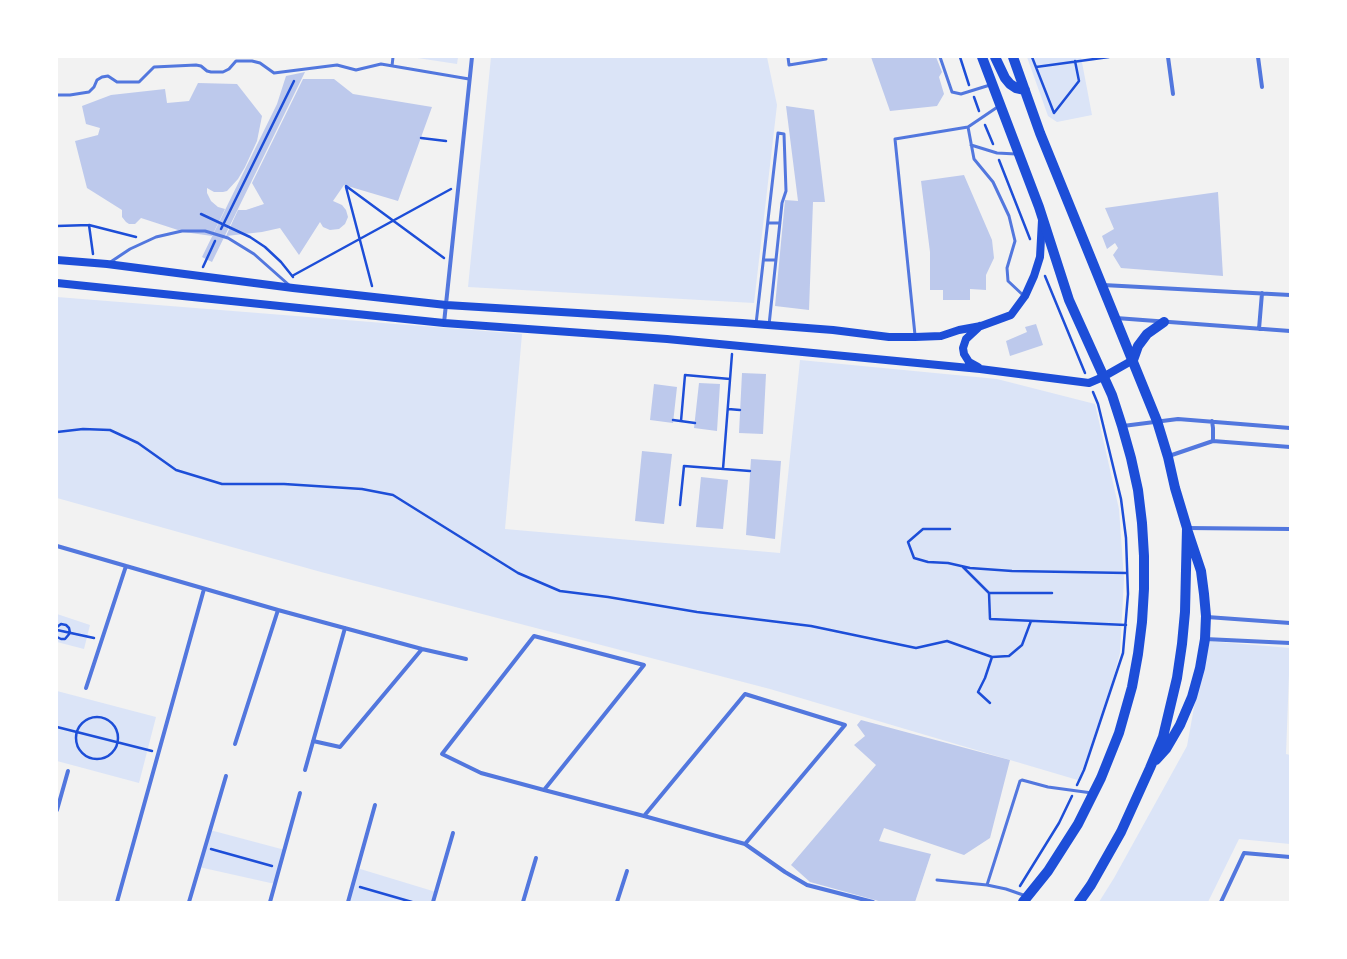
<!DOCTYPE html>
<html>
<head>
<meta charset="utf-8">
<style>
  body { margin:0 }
  #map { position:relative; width:1347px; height:959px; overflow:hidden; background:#f2f2f2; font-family:"Archivo Narrow",sans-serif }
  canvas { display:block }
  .frame { position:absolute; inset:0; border:58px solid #fff; pointer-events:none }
</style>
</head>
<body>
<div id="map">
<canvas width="1347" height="959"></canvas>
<div class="frame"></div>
</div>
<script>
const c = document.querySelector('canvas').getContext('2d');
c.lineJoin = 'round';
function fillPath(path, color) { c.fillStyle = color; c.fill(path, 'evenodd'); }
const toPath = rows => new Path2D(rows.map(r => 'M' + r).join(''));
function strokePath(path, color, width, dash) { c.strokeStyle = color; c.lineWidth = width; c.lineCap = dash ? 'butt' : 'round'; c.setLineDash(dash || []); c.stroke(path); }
const green = toPath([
  [411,57,458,57,457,64],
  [491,57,767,57,777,105,754,303,468,287],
  [1027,57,1081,57,1092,115,1057,122,1048,116],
  [57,297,522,334,505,529,780,553,800,360,997,379,1095,404,1119,509,1124,579,1120,653,1103,716,1081,781,770,689,321,572,57,498],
  [57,614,90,625,84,649,57,642],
  [1206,641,1290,648,1286,754,1290,755,1290,844,1239,839,1208,902,1099,902,1114,878,1187,746],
  [57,691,156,717,139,783,57,761],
  [210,830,285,850,275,884,199,867],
  [357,868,436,892,433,902,348,902]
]);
const building = toPath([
  [871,57,936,57,942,72,939,77,944,94,937,106,890,111],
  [305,72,212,262,202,257,277,104,286,76],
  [303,79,334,79,353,94,432,107,398,201,344,185,333,201,342,205,346,210,348,217,345,224,339,229,330,230,323,227,320,222,299,255,280,228,262,232,226,236,238,210,246,210,264,204,252,183],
  [198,83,237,84,262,116,257,141,245,167,238,179,227,191,223,192,214,192,207,188,207,193,211,201,218,207,225,209,212,236,184,232,141,218,135,224,129,224,126,222,122,217,122,210,87,188,75,141,98,135,100,128,86,124,82,106,111,95,165,89,167,103,189,101],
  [786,106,814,110,825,202,813,202,809,310,775,306,785,200,798,201],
  [964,175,992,240,994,258,986,275,986,290,970,289,970,300,943,300,943,290,930,290,930,252,921,181],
  [1218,192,1223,276,1121,268,1113,255,1118,248,1115,243,1107,249,1102,236,1114,229,1105,208],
  [1036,324,1043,345,1010,356,1006,341,1027,332,1025,327],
  [742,373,766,374,763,434,739,433],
  [699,383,720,384,717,431,694,428],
  [654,384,677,387,673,423,650,420],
  [642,451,672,454,664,524,635,521],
  [751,459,781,461,775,539,746,535],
  [701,477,728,480,723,529,696,527],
  [861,720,1010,760,990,838,964,855,884,828,879,841,931,854,915,902,882,902,810,882,791,865,876,765,854,745,865,736,857,725]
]);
const path = toPath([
  [960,57,969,85],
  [1032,57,1054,113,1079,81,1075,61],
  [1036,67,1109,57],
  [974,97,979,111],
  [985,125,993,144],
  [421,138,446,141],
  [999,160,1030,239],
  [346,186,444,258],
  [346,187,372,286],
  [201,214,250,237,265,247,281,262,293,277],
  [89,225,93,254],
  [57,226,89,225,136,237],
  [221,229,294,81],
  [203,267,215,241],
  [292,276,451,189],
  [1045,276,1085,373],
  [728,409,740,410],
  [673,420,695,423],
  [681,421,685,375,730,379],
  [57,432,83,429,110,430,138,443,176,470,222,484,284,484,362,489,393,495,518,573,560,591,608,597,697,612,811,626,916,648,947,641,992,657,1009,656,1022,645,1031,621],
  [723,469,732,354],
  [680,505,684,466,750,471],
  [950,529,923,529,908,542,914,558,928,562,948,563,970,568,1012,571,1127,573],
  [963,567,989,593],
  [1052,593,989,593,990,619,1126,625],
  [57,627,61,624,66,625,69,628,70,633,65,639,61,639,57,637],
  [57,630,94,638],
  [990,703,978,692,985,678,992,657],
  '76 738a21 21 0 1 1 42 0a21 21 0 1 1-42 0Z',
  [57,727,152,751],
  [1077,785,1084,770,1123,653,1128,594,1126,538,1121,499,1098,404,1093,392],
  [211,849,272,866],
  [1020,886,1059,823,1072,796],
  [360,887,412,902]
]);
const service = toPath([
  [788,57,789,65,826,59],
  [940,57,952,92,961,94,990,85],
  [392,66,393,57],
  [57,95,70,95,89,92,94,87,97,80,102,77,108,76,117,82,139,82,154,67,196,65,201,66,207,71,211,72,223,72,229,69,236,61,252,61,260,63,274,73,337,65,356,70,381,64,469,79],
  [968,127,974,159,993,182,1009,216,1015,241,1007,268,1008,281,1024,296],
  [971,145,997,153,1016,154],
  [768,223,780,223],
  [764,260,776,260],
  [109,263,130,249,156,237,182,231,205,231,228,238,254,254,289,285],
  [756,324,778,133,784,134,786,191,782,203,769,325],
  [915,335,895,139,968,127,999,106],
  [937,880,987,885,1006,889,1026,896],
  [987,885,1020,781,1022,780,1048,787,1092,793]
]);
const minor = toPath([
  [1168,57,1173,94],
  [1258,57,1262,87],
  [1103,285,1290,295],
  [1116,318,1290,331],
  [444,323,472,57],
  [1259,329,1262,293],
  [1212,421,1213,428,1213,441],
  [1123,426,1178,419,1290,428],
  [1169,456,1213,441,1290,447],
  [1187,528,1290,529],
  [57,546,278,610,422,649,466,659],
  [1207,617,1290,623],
  [1205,639,1290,643],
  [86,688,126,566],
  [313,741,340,747,422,649],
  [235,744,278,610],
  [305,770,345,628],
  [544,790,644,665,534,636,442,754,481,773,544,790,644,816,745,844,785,872,807,885,873,902],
  [57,810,68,771],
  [644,816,745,694,845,725,745,844],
  [117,902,204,589],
  [189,902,226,776],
  [270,902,300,793],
  [348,902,375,805],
  [433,902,453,833],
  [523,902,536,858],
  [617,902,627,871],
  [1221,902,1244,853,1290,857]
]);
const secondary = toPath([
  [57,260,107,264,293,288,446,305,742,323,833,330,889,337,915,337,941,336,959,330,981,326,1011,315,1025,296,1034,276,1040,257,1042,220],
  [57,283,444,323,667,339,980,369,1089,383,1103,377,1133,360],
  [978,367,969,362,964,354,963,348,966,339,980,326]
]);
const primary = toPath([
  [982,57,1039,207,1069,300,1112,395,1122,426,1131,458,1138,490,1142,523,1144,556,1144,589,1142,622,1138,654,1132,687,1119,733,1101,778,1078,824,1048,871,1023,902],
  [995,57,1005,78,1010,84,1016,88,1025,90],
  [1013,57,1040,133,1157,421,1168,457,1175,488,1187,528,1185,612,1182,644,1177,678,1163,737,1150,768,1121,832,1091,885,1079,902],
  [1133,360,1138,346,1147,334,1164,322],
  [1156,760,1166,749,1180,725,1192,697,1200,668,1205,639,1206,616,1204,594,1201,571,1188,532]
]);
fillPath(green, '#dbe4f7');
fillPath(building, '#bdc9ec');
strokePath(path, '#1d4ed8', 2.5);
strokePath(service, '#5277de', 3);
strokePath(minor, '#5277de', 4);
strokePath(secondary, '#1d4ed8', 8);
strokePath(primary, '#1d4ed8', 10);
</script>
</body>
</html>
